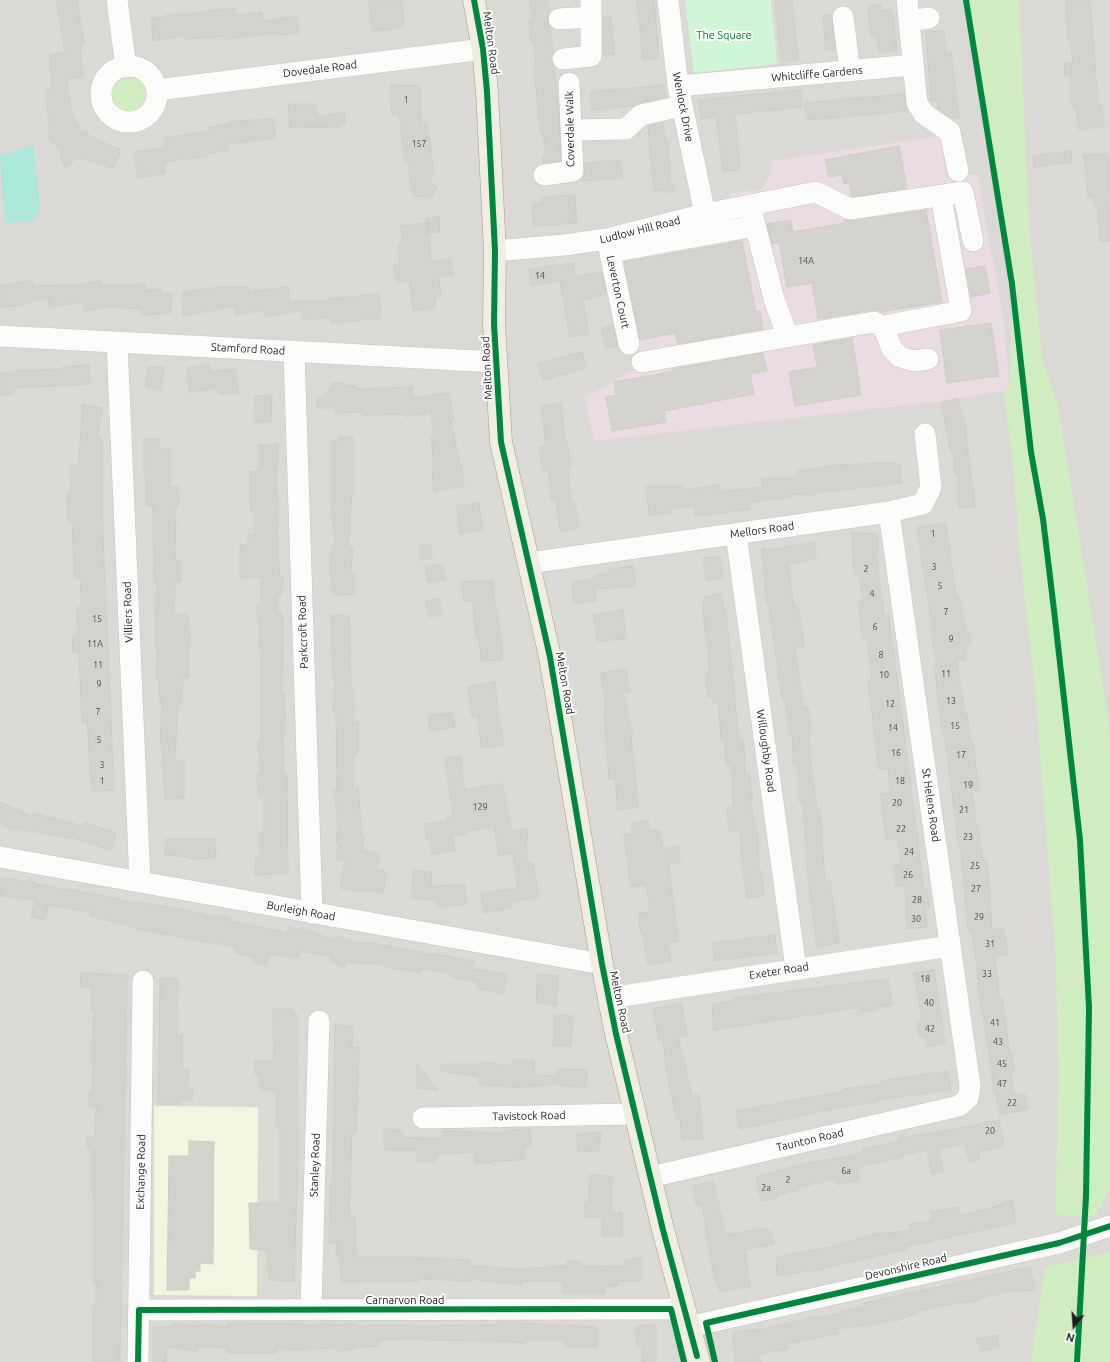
<!DOCTYPE html>
<html>
<head>
<meta charset="utf-8">
<style>
  body { margin:0 }
  #map { position:relative; width:1110px; height:1362px; overflow:hidden; background:#eceae4; font-family:Ubuntu,sans-serif }
  canvas { display:block }
  .north { position:absolute; left:1054px; top:1306px; width:40px; height:40px; -webkit-text-stroke:3px #fff; paint-order:stroke; rotate:197deg; font-size:11px; font-weight:700; line-height:16px; text-align:center; color:#1c1c1c }
  .north::after { content:''; display:block; margin:auto; width:14px; height:18px; background:#1c1c1c; clip-path:polygon(50% 0,100% 100%,50% 72%,0 100%) }
</style>
</head>
<body>
<div id="map">
<canvas width="1110" height="1362"></canvas>
<div class="north">N</div>
</div>
<script>
const c = document.querySelector('canvas').getContext('2d');
c.lineJoin = 'round';
function fillPath(path, color) { c.fillStyle = color; c.fill(path, 'evenodd'); }
const toPath = rows => new Path2D(rows.map(r => 'M' + r).join(''));
function strokePath(path, color, width, dash) { c.strokeStyle = color; c.lineWidth = width; c.lineCap = dash ? 'butt' : 'round'; c.setLineDash(dash || []); c.stroke(path); }
function write(font, color, halo, rows, align = 'center') {
  c.font = font + ' Ubuntu,sans-serif'; c.lineWidth = 4; c.setLineDash([]); c.textBaseline = 'middle'; c.strokeStyle = halo; c.fillStyle = color; for (const [text, x, y, turn = 0] of rows) {
    c.save(); c.translate(x, y); c.rotate((+turn || 0) * Math.PI / 180); c.textAlign = isNaN(turn) ? turn : align; if (halo) c.strokeText(text, 0, 0); c.fillText(text, 0, 0); c.restore();
  }
}
const residential = toPath([
  [0,0,1110,0,1110,1362,0,1362]
]);
const industrial = toPath([
  [940,136,947,177,977,174,1003,315,1010,390,941,401,594,441,585,398,635,369,620,262,614,240,720,220,731,193,761,190,772,171,771,161]
]);
const education = toPath([
  [154,1106,258,1107,257,1296,154,1295]
]);
const grass = toPath([
  [969,0,1019,0,1029,223,1042,358,1058,405,1108,717,1110,737,1110,1189,1096,1216,1055,1215,1059,1071,1055,950,1035,688,1020,555,1012,455,1003,391,1010,389,1012,284],
  '110 93a20 20 0 1 1 40 0a20 20 0 1 1-40 0Z',
  [1110,1252,1110,1362,1031,1362,1045,1267]
]);
const park = toPath([
  [685,0,771,0,777,64,694,73]
]);
const pitch = toPath([
  [34,145,40,211,33,221,5,223,0,156]
]);
const building = toPath([
  [56,0,77,0,84,44,80,45,83,77,67,79,71,111,82,133,85,130,91,137,121,150,113,168,78,157,66,167,60,159,62,153,50,139,46,89,52,88,50,55,65,52,56,0],
  [369,0,402,0,404,27,372,31,369,0],
  [530,0,548,0,549,13,547,20,550,27,553,53,551,60,554,67,558,105,561,161,543,163,542,157,546,157,543,133,541,134,538,112,534,67,536,67,534,43,531,43,529,22,532,22,530,0],
  [637,0,654,0,659,58,643,60,637,0],
  [775,0,792,0,798,60,781,61,775,0],
  [1066,0,1090,0,1098,106,1101,106,1104,126,1079,130,1075,105,1071,105,1070,75,1065,76,1064,63,1073,63,1070,40,1068,40,1066,0],
  [881,4,881,11,892,10,897,51,879,53,877,36,871,36,868,6,881,4],
  [234,8,235,16,262,12,263,21,297,16,299,33,277,35,277,33,226,39,226,36,185,39,184,35,153,41,151,19,178,13,179,15,234,8],
  [823,15,832,15,835,50,826,50,823,15],
  [603,17,611,17,614,54,603,55,603,17],
  [944,31,946,52,951,52,959,117,951,118,938,109,937,100,931,101,926,32,944,31],
  [390,85,420,86,421,124,427,123,434,174,429,182,437,187,432,197,413,196,408,163,405,163,399,114,392,114,390,85],
  [664,85,665,97,638,103,633,106,592,110,590,92,664,85],
  [801,90,802,107,735,114,740,170,723,171,716,116,701,118,699,100,801,90],
  [904,94,908,111,807,120,805,103,904,94],
  [288,104,316,104,317,117,344,112,346,124,339,124,339,127,290,128,288,104],
  [274,119,275,138,228,144,228,151,208,153,208,156,163,162,165,173,138,178,134,152,165,148,165,138,208,131,208,128,231,123,231,121,274,119],
  [663,123,665,142,668,142,670,182,675,186,673,191,670,193,663,190,654,191,648,126,663,123],
  [899,146,907,188,852,197,849,183,844,184,842,175,829,177,825,160,899,146],
  [1071,151,1072,162,1034,167,1033,156,1071,151],
  [1108,154,1110,241,1100,241,1098,205,1094,206,1093,196,1088,197,1084,155,1108,154],
  [620,160,622,178,581,181,584,176,585,163,620,160],
  [575,195,577,223,534,226,532,204,542,203,541,197,575,195],
  [926,210,942,302,881,312,879,310,872,310,818,319,812,283,787,287,779,242,772,244,767,224,791,220,793,232,845,223,844,220,852,221,926,210],
  [439,217,440,232,428,233,426,219,439,217],
  [427,223,431,261,451,259,453,275,439,277,441,297,435,297,436,306,433,306,434,308,413,310,410,281,396,282,394,265,400,264,398,244,403,243,401,226,427,223],
  [742,241,756,312,760,311,763,329,678,344,675,333,640,340,624,262,742,241],
  [573,263,575,277,602,272,606,294,583,300,589,334,570,337,560,281,532,285,529,269,573,263],
  [985,266,990,293,971,297,966,269,985,266],
  [32,281,33,286,73,285,100,281,101,286,123,284,123,286,145,283,146,291,161,289,162,294,172,293,170,313,142,315,141,309,108,307,84,311,82,302,50,307,48,297,17,306,0,307,0,285,32,281],
  [220,287,248,287,249,292,288,287,290,301,329,301,329,299,379,294,381,318,332,323,331,317,303,320,303,310,264,317,264,310,235,315,235,306,183,316,182,292,220,287],
  [991,323,999,376,947,383,940,330,991,323],
  [613,325,617,346,606,349,602,328,613,325],
  [852,338,861,395,795,406,789,372,817,367,813,345,852,338],
  [582,352,586,368,543,380,538,364,582,352],
  [763,353,767,371,750,374,754,394,664,411,666,422,612,431,606,397,616,395,614,382,659,374,673,371,673,369,763,353],
  [89,365,90,384,14,388,13,394,0,395,0,373,16,374,16,371,63,369,62,367,89,365],
  [209,365,210,372,236,369,238,393,219,394,219,388,189,392,187,368,209,365],
  [148,367,164,367,161,390,146,387,148,367],
  [332,383,345,383,345,386,356,386,356,389,412,387,412,398,449,393,454,420,451,421,460,465,461,465,464,486,434,491,432,469,434,469,431,436,434,435,431,412,406,417,406,414,363,415,363,412,335,413,335,408,317,408,318,397,323,397,332,387,332,383],
  [272,395,271,422,254,422,255,396,272,395],
  [958,398,965,426,975,507,958,508,958,474,955,474,954,452,951,452,941,403,958,398],
  [561,403,565,442,567,442,571,467,568,467,571,504,575,503,579,528,560,531,556,499,551,500,549,471,543,472,539,447,546,446,541,406,561,403],
  [82,404,102,408,97,437,102,437,102,513,114,790,92,791,87,722,82,722,79,652,73,652,72,636,78,636,77,607,82,607,80,578,75,578,72,521,68,521,67,494,71,493,70,466,78,466,82,421,82,404],
  [339,437,353,437,353,493,352,494,348,547,353,547,351,574,354,573,354,594,333,595,330,566,332,545,335,545,331,506,331,441,339,441,339,437],
  [144,439,159,439,159,449,170,449,170,487,178,486,179,505,176,505,175,560,180,560,180,581,175,581,174,615,188,614,190,645,188,645,189,678,183,678,181,703,178,703,175,761,184,760,184,798,165,799,162,746,160,746,162,703,160,703,159,679,156,679,158,648,156,649,155,601,158,582,154,582,153,506,147,506,146,476,144,476,144,439],
  [278,444,276,483,279,514,277,514,278,553,280,576,283,576,281,595,277,595,277,612,282,612,283,630,282,694,285,694,284,713,286,713,283,739,284,775,287,775,288,873,255,875,256,856,260,856,260,832,264,832,264,798,259,798,257,774,261,774,258,740,261,740,261,649,259,649,260,622,258,622,257,606,261,605,261,577,240,578,240,545,248,545,248,535,255,535,255,513,251,512,250,472,259,471,259,445,278,444],
  [883,463,900,464,901,483,814,493,815,495,791,494,791,497,750,502,750,509,713,514,695,516,694,506,670,509,671,513,649,515,646,486,683,486,683,490,719,485,720,492,763,487,762,478,797,478,797,471,837,465,883,463],
  [479,503,483,530,460,534,457,506,479,503],
  [946,523,956,598,960,598,966,633,969,632,971,644,966,645,967,653,964,654,965,660,956,661,965,715,967,714,971,743,973,743,979,790,972,791,976,825,978,825,983,860,987,860,992,930,1003,928,1008,954,995,957,999,999,1002,998,1010,1055,1012,1054,1014,1072,1011,1072,1013,1095,1025,1094,1028,1109,1000,1115,996,1093,994,1093,988,1045,979,995,977,967,971,929,968,930,961,848,959,849,945,737,943,737,934,666,937,665,931,632,933,632,917,527,946,523],
  [852,533,877,534,878,553,876,553,884,616,889,615,891,640,892,640,924,890,927,889,929,908,925,908,927,927,907,929,905,885,896,886,893,865,901,864,898,838,886,840,881,794,890,793,888,768,879,770,868,681,872,680,867,638,862,638,859,601,863,600,859,573,854,574,852,533],
  [814,542,816,559,788,564,794,608,798,607,802,630,804,647,795,647,803,707,808,707,811,733,809,734,811,767,817,809,820,809,825,882,830,881,839,943,817,947,808,877,803,802,799,802,798,765,794,765,792,735,790,736,785,700,782,700,769,605,767,605,762,549,777,549,814,542],
  [431,545,432,558,420,560,419,546,431,545],
  [720,557,723,578,707,581,703,558,720,557],
  [443,565,445,580,428,581,426,566,443,565],
  [633,566,636,586,597,589,595,575,609,574,608,570,633,566],
  [593,579,596,601,574,603,572,582,593,579],
  [492,580,495,605,496,605,502,644,502,660,481,661,479,638,476,638,473,600,464,601,461,582,492,580],
  [721,594,724,610,726,610,739,740,744,740,745,775,749,774,753,799,750,800,758,839,759,870,761,870,764,896,747,898,742,863,740,830,729,831,727,807,733,807,732,765,726,765,725,739,721,739,718,702,713,703,712,696,708,697,706,675,709,675,708,638,706,639,703,612,704,597,721,594],
  [439,599,442,615,429,617,426,601,439,599],
  [623,610,626,639,597,641,594,615,623,610],
  [331,615,349,616,351,688,353,688,354,705,353,723,358,722,358,753,354,753,353,788,358,788,362,838,364,838,362,850,380,854,376,869,387,872,383,894,367,890,367,892,340,888,345,861,336,859,339,843,336,843,338,824,334,790,337,789,336,712,333,712,335,677,333,677,331,615],
  [626,669,630,692,623,693,633,735,631,735,638,807,618,810,615,779,609,779,604,709,606,709,601,673,626,669],
  [495,682,499,723,501,723,503,745,481,748,478,715,472,717,468,687,495,682],
  [452,713,455,727,430,731,428,716,452,713],
  [460,756,465,789,503,784,511,831,527,829,528,841,525,841,528,863,533,863,539,897,510,902,511,908,484,913,481,894,518,888,513,853,499,855,494,827,466,831,467,834,452,836,455,851,432,854,430,839,427,840,425,824,448,821,447,817,453,816,445,758,460,756],
  [0,802,33,817,33,813,83,826,84,822,116,833,111,850,68,836,68,838,15,828,14,831,0,823,0,802],
  [648,821,650,831,660,830,663,849,678,846,680,863,669,864,678,941,668,942,671,961,648,965,643,932,640,932,639,913,650,912,646,884,631,887,624,835,633,834,631,823,648,821],
  [166,839,215,839,216,858,190,859,190,857,165,855,166,839],
  [413,871,432,872,431,886,465,885,466,904,437,907,437,900,412,899,413,871],
  [0,878,35,882,35,884,94,894,139,904,139,902,200,913,214,918,214,915,230,918,229,921,287,933,288,927,306,930,336,940,337,936,358,943,374,943,412,951,423,952,423,954,450,956,450,957,474,961,471,969,507,974,503,994,477,988,478,982,452,977,453,974,421,968,421,972,396,969,379,964,346,963,345,967,331,962,332,957,300,951,299,957,269,955,267,965,253,963,254,957,236,953,237,947,135,929,135,927,90,916,91,912,49,905,44,920,31,916,36,900,0,896,0,878],
  [775,935,777,953,715,961,713,943,775,935],
  [934,970,945,1044,927,1046,926,1036,919,1037,917,1022,922,1021,914,973,934,970],
  [81,973,127,975,120,1362,93,1362,93,1306,96,1306,96,1283,94,1283,94,1192,92,1192,92,1149,87,1149,87,1137,95,1137,96,1107,89,1106,89,1094,92,1094,93,1065,92,1065,92,1037,93,1037,94,1010,91,1010,92,988,80,987,81,973],
  [538,974,558,976,556,1006,536,1002,538,974],
  [160,978,178,979,177,1035,182,1035,182,1069,189,1069,188,1088,193,1088,192,1100,179,1100,179,1104,158,1104,160,978],
  [888,979,892,1005,877,1007,878,1010,860,1012,860,1007,714,1030,712,1005,733,1000,733,998,888,979],
  [681,1003,687,1036,678,1037,692,1096,699,1095,703,1139,682,1140,680,1119,677,1119,668,1081,663,1041,659,1041,653,1009,681,1003],
  [273,1009,292,1009,292,1014,297,1014,298,1153,294,1281,269,1280,267,1250,250,1249,249,1203,280,1203,280,1128,276,1128,277,1090,260,1090,260,1074,255,1074,254,1061,274,1061,273,1009],
  [555,1015,573,1016,571,1046,553,1045,555,1015],
  [335,1024,353,1027,352,1047,359,1047,356,1133,352,1133,349,1216,355,1217,356,1257,417,1257,417,1258,470,1260,470,1266,519,1269,567,1266,567,1261,580,1261,580,1266,625,1267,625,1260,642,1258,641,1281,618,1281,618,1286,604,1286,604,1293,563,1293,563,1281,521,1281,521,1285,470,1279,470,1281,419,1279,419,1281,341,1282,340,1255,336,1255,336,1243,329,1243,331,1182,333,1182,335,1024],
  [513,1060,534,1060,534,1075,556,1076,557,1069,587,1070,586,1088,554,1084,513,1088,513,1087,479,1084,480,1077,441,1071,441,1064,481,1064,482,1062,513,1066,513,1060],
  [417,1064,438,1090,417,1088,417,1064],
  [948,1071,951,1090,877,1100,877,1102,842,1107,740,1129,736,1111,844,1091,844,1089,882,1084,881,1081,948,1071],
  [999,1120,1004,1147,978,1151,980,1159,969,1162,965,1144,938,1148,943,1172,932,1174,927,1150,901,1155,902,1157,857,1167,860,1180,838,1185,836,1179,798,1187,798,1190,776,1195,777,1198,761,1201,756,1177,795,1166,863,1153,862,1149,900,1141,899,1138,979,1125,979,1123,999,1120],
  [384,1128,403,1131,402,1137,442,1139,442,1131,506,1133,506,1130,530,1129,531,1147,524,1148,524,1160,492,1161,492,1163,475,1163,475,1152,436,1154,436,1162,417,1161,418,1150,384,1150,384,1128],
  [601,1132,599,1151,578,1152,577,1134,601,1132],
  [189,1141,214,1142,213,1264,200,1263,200,1271,195,1271,195,1278,189,1278,189,1290,167,1290,169,1156,189,1156,189,1141],
  [590,1175,612,1176,611,1213,622,1213,622,1236,602,1236,602,1217,585,1217,585,1202,589,1202,590,1175],
  [713,1182,726,1235,766,1228,767,1232,771,1231,774,1244,745,1250,750,1286,720,1292,712,1267,702,1204,696,1205,693,1185,713,1182],
  [1012,1200,1016,1223,930,1241,930,1242,906,1246,907,1249,821,1269,777,1276,776,1257,831,1247,874,1234,910,1231,910,1224,933,1222,931,1212,958,1207,960,1216,994,1207,1012,1200],
  [1030,1267,1035,1290,1012,1291,979,1298,980,1300,945,1305,917,1311,917,1313,896,1321,896,1319,869,1326,868,1324,837,1329,838,1333,787,1344,788,1349,759,1354,761,1362,735,1362,733,1332,765,1329,808,1318,841,1314,840,1312,865,1306,864,1303,1030,1267],
  [497,1322,597,1327,597,1347,565,1347,565,1340,526,1340,525,1343,499,1341,421,1340,421,1339,378,1340,378,1346,355,1347,355,1349,336,1351,336,1348,305,1349,305,1350,277,1348,276,1353,227,1353,227,1348,197,1347,197,1351,166,1347,166,1362,153,1362,153,1327,173,1327,173,1324,201,1326,201,1324,227,1327,227,1323,304,1324,304,1326,330,1323,330,1325,356,1324,356,1326,416,1325,417,1326,497,1325,497,1322],
  [656,1324,656,1362,642,1362,642,1346,637,1346,636,1327,656,1324],
  [997,1335,999,1347,980,1351,977,1339,997,1335]
]);
const minor = toPath([
  [117,0,126,67],
  [668,0,678,86,705,214],
  [907,0,917,103,924,114,950,132,958,171],
  [843,17,850,71],
  [559,19,591,17],
  [909,21,929,18],
  [563,59,591,56,591,0],
  '101 94a28 28 0 1 1 56 0a28 28 0 1 1-56 0Z',
  [678,86,913,65],
  [157,90,483,49],
  [571,130,626,129,641,115,682,106],
  [544,175,573,171,569,83],
  [750,205,774,299,788,337],
  [607,239,629,344],
  [622,250,755,226],
  [495,251,564,245,607,239,705,214,816,192,850,209,963,192,973,241],
  [883,326,961,311,941,196],
  [0,336,496,362],
  [117,342,140,882],
  [294,351,312,913],
  [642,362,874,322,883,326,892,349,900,357,914,361,928,359],
  [736,534,796,969],
  [529,563,889,512,923,504,931,487,925,434],
  [0,857,602,964],
  [609,998,950,946],
  [423,1118,634,1114],
  [650,1177,959,1106,968,1098,970,1086,889,512],
  [139,1310,671,1309,682,1306],
  [311,1310,319,1021],
  [688,1327,1059,1243,1110,1226],
  [138,1362,143,981]
]);
const major = toPath([
  [474,0,483,49,487,92,495,251,494,324,501,442,550,657,602,964,616,1034,663,1230,699,1362]
]);
const cycleway = toPath([
  [474,0,483,49,487,92,495,251,494,324,501,442,550,657,602,964,616,1034,663,1230,697,1356],
  [966,0,1012,284,1031,452,1043,519,1054,610,1080,840,1089,1008,1086,1196,1077,1362],
  [138,1362,139,1310,608,1309,671,1309,684,1362],
  [715,1362,706,1323,1059,1243,1110,1226]
]);
const numberNames = [
  ["1",406,100],
  ["157",419,144],
  ["14A",806,261],
  ["14",540,276],
  ["1",933,534],
  ["3",934,567],
  ["2",866,569],
  ["5",940,586],
  ["4",872,594],
  ["7",946,612],
  ["15",97,619],
  ["6",875,627],
  ["9",951,639],
  ["11A",95,644],
  ["8",881,655],
  ["11",98,665],
  ["11",946,674],
  ["10",884,675],
  ["9",99,684],
  ["13",951,701],
  ["12",890,704],
  ["7",98,712],
  ["15",955,726],
  ["14",893,728],
  ["5",99,740],
  ["16",896,753],
  ["17",961,755],
  ["3",102,765],
  ["1",102,781],
  ["18",900,781],
  ["19",968,785],
  ["20",897,803],
  ["129",480,807],
  ["21",964,810],
  ["22",901,829],
  ["23",968,837],
  ["24",909,852],
  ["25",975,866],
  ["26",908,875],
  ["27",976,889],
  ["28",917,900],
  ["29",979,917],
  ["30",916,919],
  ["31",990,944],
  ["33",987,974],
  ["18",925,979],
  ["40",929,1003],
  ["41",995,1023],
  ["42",930,1029],
  ["43",998,1042],
  ["45",1002,1064],
  ["47",1002,1084],
  ["22",1012,1103],
  ["20",990,1131],
  ["6a",846,1171],
  ["2",788,1180],
  ["2a",766,1188]
];
const parkNames = [
  ["The Square",724,35]
];
const streetNames = [
  ["Melton Road",491,43,82],
  ["Dovedale Road",320,69,-7],
  ["Whitcliffe Gardens",817,74,-5],
  ["Wenlock Drive",683,107,79],
  ["Coverdale Walk",570,129,-91],
  ["Ludlow Hill Road",640,230,-14],
  ["Leverton Court",618,292,78],
  ["Stamford Road",248,349,3],
  ["Melton Road",487,368,-93],
  ["Mellors Road",762,530,-8],
  ["Villiers Road",128,612,-92],
  ["Parkcroft Road",303,632,-92],
  ["Melton Road",565,683,80],
  ["Willoughby Road",766,751,82],
  ["St Helens Road",931,805,82],
  ["Burleigh Road",301,911,10],
  ["Exeter Road",779,971,-9],
  ["Melton Road",620,1002,78],
  ["Tavistock Road",529,1116,-1],
  ["Taunton Road",810,1140,-13],
  ["Stanley Road",315,1165,-88],
  ["Exchange Road",141,1172,-89],
  ["Devonshire Road",906,1267,-13],
  ["Carnarvon Road",405,1300]
];
fillPath(residential, '#dad9d6');
fillPath(industrial, '#eadce2');
fillPath(education, '#f3f6de');
fillPath(grass, '#cfedbf');
fillPath(park, '#cff6d6');
fillPath(pitch, '#abe8d9');
fillPath(building, '#d4d2cc');
strokePath(building, '#cfccc5', 1);
strokePath(minor, '#c4c3c0', 22);
strokePath(major, '#a19c81', 23);
strokePath(minor, '#fcfcfb', 21);
strokePath(major, '#f0ede3', 22);
strokePath(cycleway, '#00873e', 6);
write('9px', '#4b4a49', null, numberNames);
write('11px', '#018324', '#fff', parkNames);
write('11px', '#1c1c1c', '#fff', streetNames);
</script>
</body>
</html>
